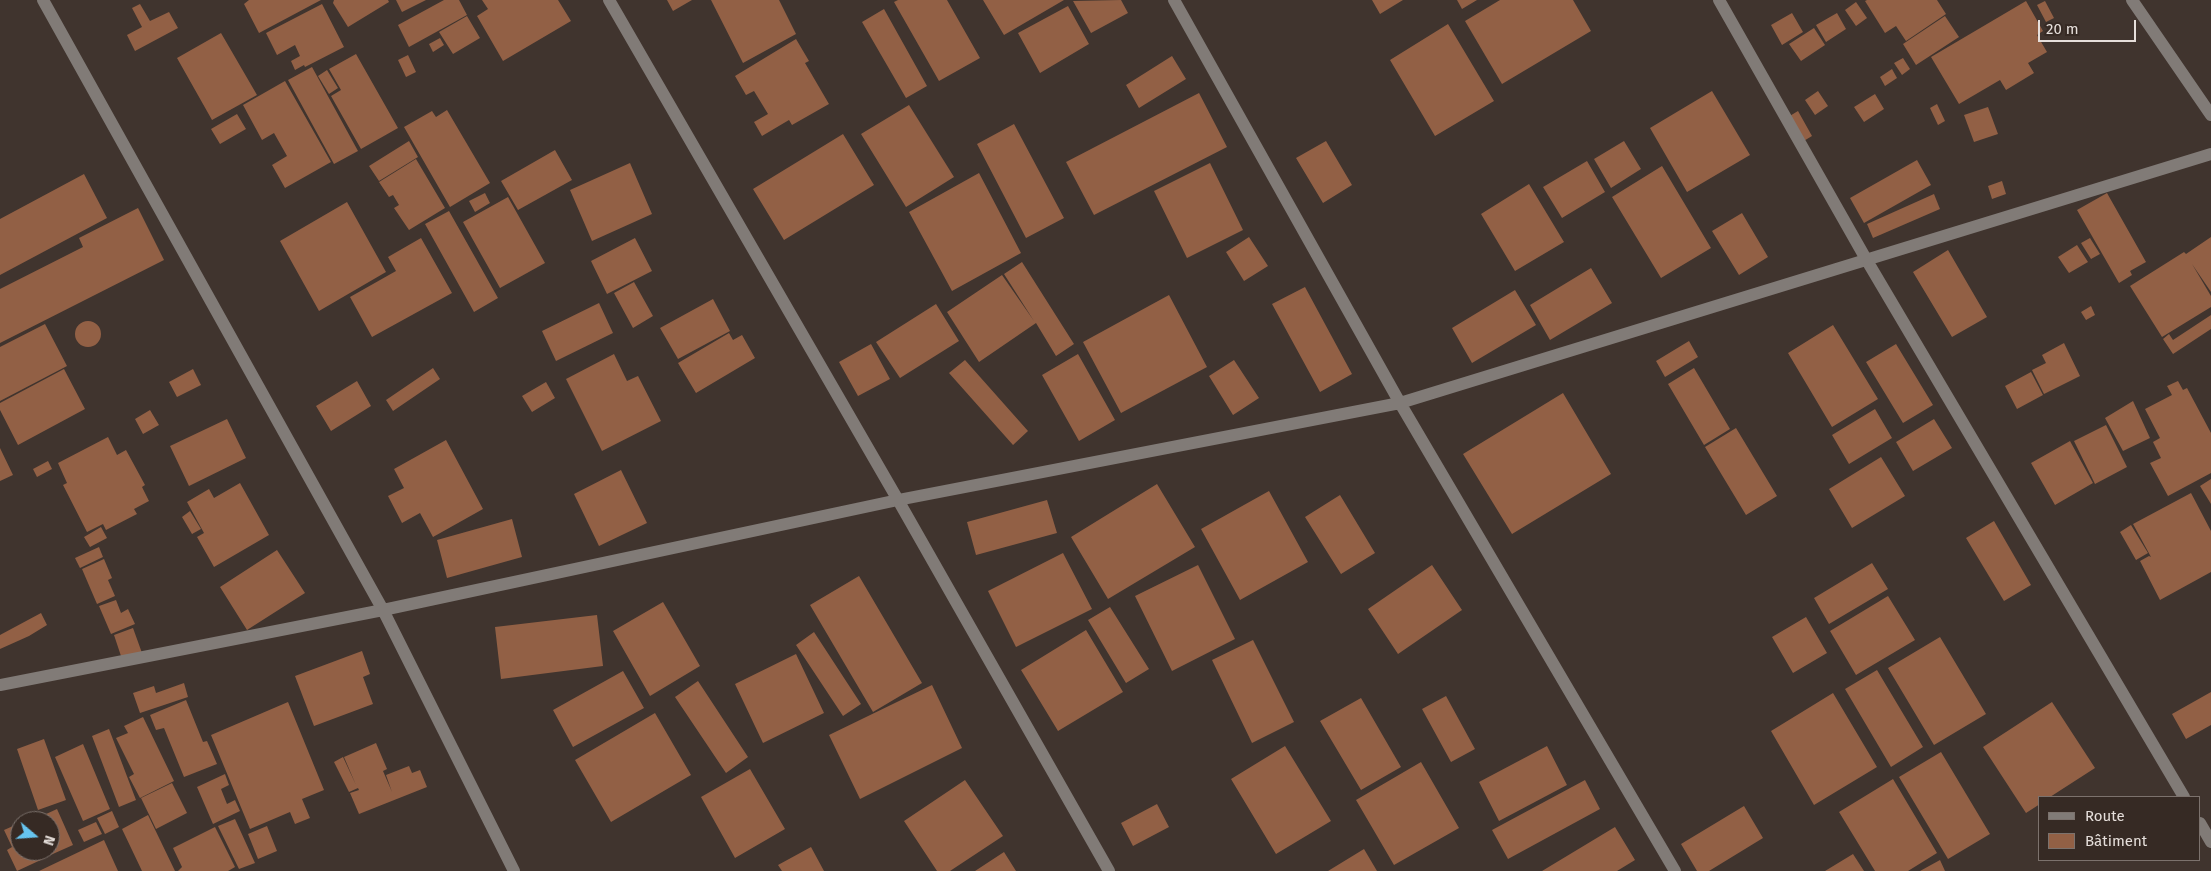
<!DOCTYPE html>
<html>
<head>
<meta charset="utf-8">
<style>
  body { margin:0 }
  #map { position:relative; width:2211px; height:871px; overflow:hidden; background:#40342e; font-family:"Fira Sans",sans-serif }
  canvas { display:block }
  .legend { position:absolute; left:2038px; top:796px; width:162px; height:65px; box-sizing:border-box; background:#362a24; border:1px solid #7c726d; margin:0; padding:6px 9px; list-style:none; font-size:15px; color:#e6dfdb }
  .legend li { display:flex; align-items:center; gap:10px; height:25px }
  .legend b { width:25px; border:1px solid #7c726d }
  .north { position:absolute; left:10px; top:811px; width:50px; height:50px; box-sizing:border-box; background:#362a24; border:1px solid #7c726d; border-radius:50%; rotate:108deg; font-size:14px; font-weight:700; line-height:20px; text-align:center; color:#e6dfdb }
  .north::after { content:''; display:block; margin:auto; width:18px; height:22px; background:#66c4ef; clip-path:polygon(50% 0,100% 100%,50% 72%,0 100%) }
  .scale { position:absolute; left:2038px; top:20px; width:98px; height:22px; box-sizing:border-box; border:2px solid #e6dfdb; border-top:0; padding-left:6px; font-size:15px; line-height:18px; white-space:nowrap; color:#e6dfdb; -webkit-text-stroke:4px #362a24; paint-order:stroke }
</style>
</head>
<body>
<div id="map">
<canvas width="2211" height="871"></canvas>
<ul class="legend">
<li><b style="height:6px;background:#817b77"></b>Route</li>
<li><b style="height:14px;background:#926045"></b>Bâtiment</li>
</ul>
<div class="north">N</div>
<div class="scale">20 m</div>
</div>
<script>
const c = document.querySelector('canvas').getContext('2d');
c.lineJoin = 'round';
function fillPath(path, color) { c.fillStyle = color; c.fill(path, 'evenodd'); }
const toPath = rows => new Path2D(rows.map(r => 'M' + r).join(''));
function strokePath(path, color, width, dash) { c.strokeStyle = color; c.lineWidth = width; c.lineCap = dash ? 'butt' : 'round'; c.setLineDash(dash || []); c.stroke(path); }
const building = toPath([
  [249,0,321,0,259,33,244,4],
  [334,0,388,0,389,2,348,27,333,3],
  [396,0,426,0,402,12],
  [444,0,459,0,467,15,409,47,398,25],
  [482,0,558,0,571,21,503,61,477,16,488,9],
  [667,0,692,0,673,11],
  [711,0,779,0,796,34,743,63],
  [898,0,947,0,980,58,939,81,894,2],
  [983,0,1064,0,1004,35],
  [1121,0,1128,13,1091,33,1073,1],
  [1372,0,1403,0,1380,14],
  [1457,0,1477,0,1462,9],
  [1500,0,1573,0,1591,31,1502,84,1465,21],
  [1867,0,1937,0,1946,14,1906,41,1896,26,1885,33,1865,1],
  [2026,1,2043,31,2037,35,2047,52,2028,63,2034,73,2006,90,2000,80,1959,104,1931,57],
  [2045,1,2054,18,2046,22,2037,5],
  [1856,2,1867,18,1856,26,1845,10],
  [140,4,150,21,169,12,178,28,135,51,127,35,142,27,132,8],
  [322,4,344,47,305,67,304,65,295,70,291,61,300,56,295,45,277,55,266,33],
  [1068,6,1089,44,1040,73,1018,33],
  [884,9,927,86,906,98,862,22],
  [1792,13,1803,32,1782,45,1771,25],
  [1837,13,1846,29,1826,42,1816,25],
  [467,16,480,38,453,54,439,32],
  [1945,16,1959,37,1916,65,1903,44],
  [1448,24,1494,101,1435,136,1390,60],
  [1814,28,1825,45,1801,61,1789,44],
  [221,33,257,95,212,120,177,58],
  [440,38,444,45,433,52,429,44],
  [796,39,809,61,805,63,829,104,792,125,789,120,762,136,754,122,768,114,754,91,746,95,735,76],
  [356,54,398,128,361,149,331,96,341,90,329,69],
  [408,55,416,72,406,77,398,60],
  [1172,56,1186,79,1139,108,1126,85],
  [1903,58,1910,69,1902,75,1894,63],
  [312,67,358,151,334,164,288,80],
  [1892,69,1897,78,1885,86,1880,77],
  [327,70,338,88,329,94,318,76],
  [285,81,331,162,285,188,272,165,287,156,274,133,262,140,243,105],
  [1712,91,1750,155,1687,192,1650,128],
  [1818,91,1828,106,1815,115,1805,100],
  [1199,93,1227,147,1094,215,1066,162],
  [1875,94,1884,109,1864,122,1854,107],
  [1937,104,1945,121,1938,125,1930,108],
  [909,105,954,177,906,207,861,134],
  [1988,107,1998,134,1974,142,1964,115],
  [447,110,490,183,450,207,404,127,432,111,436,117],
  [1798,111,1812,136,1802,142,1788,117],
  [237,114,246,129,220,144,211,129],
  [1014,124,1064,218,1026,238,977,144],
  [843,134,874,185,784,240,753,189],
  [409,141,418,157,379,181,369,166],
  [1326,141,1352,185,1323,203,1296,158],
  [1624,141,1641,169,1611,188,1594,159],
  [555,150,572,180,518,210,501,181],
  [416,159,445,208,409,230,394,208,399,205,393,195,389,197,379,182],
  [1917,160,1931,185,1864,223,1850,198],
  [1587,161,1605,192,1562,218,1543,187],
  [630,163,652,214,592,241,570,190],
  [1210,163,1243,230,1187,258,1154,191],
  [1662,166,1711,248,1661,278,1612,197],
  [979,173,1021,253,952,291,909,212],
  [84,174,107,218,0,275,0,219],
  [2002,181,2006,194,1992,199,1988,186],
  [1529,184,1564,242,1515,271,1481,214],
  [485,193,490,203,475,212,469,201],
  [2107,193,2146,262,2130,271,2132,275,2119,283,2077,210],
  [1934,194,1940,209,1873,238,1867,224],
  [508,197,545,263,500,288,463,222],
  [347,202,386,272,319,311,280,241],
  [138,208,164,260,0,343,0,289,83,247,79,238],
  [449,211,498,298,474,312,425,224],
  [1742,213,1768,257,1739,275,1712,231],
  [1249,237,1268,266,1244,281,1226,252],
  [2211,237,2211,292,2192,264,2211,296,2211,307,2162,337,2130,286,2184,252,2186,254],
  [421,238,452,293,372,337,350,297,396,271,388,257],
  [635,238,652,271,607,294,591,261],
  [2090,238,2100,254,2091,259,2081,243],
  [2077,245,2088,262,2069,273,2058,257],
  [1948,250,1987,317,1952,337,1913,272],
  [1022,262,1074,344,1056,356,1036,323,979,362,947,312,1002,275,1034,321,1004,274],
  [1591,268,1612,303,1550,340,1530,305],
  [634,282,653,316,633,328,614,293],
  [1305,287,1352,374,1320,392,1272,304],
  [1515,290,1536,325,1472,363,1452,328],
  [1169,295,1207,367,1121,413,1083,342],
  [713,299,730,331,678,359,660,328],
  [599,303,613,333,556,361,542,331],
  [936,304,959,341,900,378,876,342],
  [2091,306,2095,315,2086,320,2081,312],
  [2211,315,2211,329,2173,354,2163,339,2169,334,2173,340],
  '75 334a13 13 0 1 1 26 0a13 13 0 1 1-26 0Z',
  [45,324,67,366,0,401,0,347],
  [1833,325,1878,399,1832,427,1788,353],
  [729,333,733,340,742,335,755,358,696,393,678,363],
  [1689,341,1698,357,1665,377,1656,361],
  [2064,343,2080,376,2044,394,2032,370,2046,363,2042,355],
  [871,344,890,379,858,396,839,362],
  [1896,344,1933,405,1903,423,1866,362],
  [614,354,627,381,638,376,661,421,602,451,566,379],
  [1078,354,1115,420,1079,441,1042,375],
  [965,360,1028,431,1013,445,949,373],
  [1234,360,1259,398,1233,415,1209,376],
  [433,368,440,379,393,411,386,400],
  [1694,368,1730,429,1704,445,1668,384],
  [64,369,85,409,18,445,0,410,0,403],
  [193,369,201,385,177,397,169,382],
  [2031,372,2043,395,2017,409,2005,386],
  [357,381,371,406,331,431,316,406],
  [2178,381,2183,390,2187,388,2211,433,2211,473,2168,496,2150,463,2161,458,2153,442,2160,438,2145,409,2172,395,2167,386],
  [546,382,555,398,532,412,522,396],
  [1563,393,1611,474,1512,534,1463,454],
  [2133,401,2150,438,2123,451,2105,418],
  [1875,409,1892,438,1849,464,1832,435],
  [150,410,159,425,143,434,135,419],
  [227,419,246,458,189,486,170,446],
  [1934,419,1952,448,1913,471,1896,442],
  [2106,425,2127,467,2095,484,2074,441],
  [1736,428,1777,496,1746,515,1705,447],
  [108,437,117,455,126,450,145,485,142,487,149,501,134,509,137,514,106,530,103,524,87,532,63,485,67,483,58,463],
  [446,440,483,509,433,537,420,513,402,523,388,496,404,488,394,469],
  [2070,441,2093,483,2055,505,2031,463],
  [0,448,13,475,0,481],
  [1881,457,1905,496,1852,528,1829,489],
  [48,461,52,469,37,477,33,469],
  [621,470,647,523,599,546,574,494],
  [2211,479,2211,504,2200,486],
  [240,483,269,535,214,567,197,537,204,533,187,502,209,489,214,498],
  [1157,484,1195,547,1108,599,1071,537],
  [1269,491,1308,562,1240,600,1201,529],
  [2191,493,2211,531,2211,572,2160,600,2140,561,2149,556,2151,557,2133,524],
  [1340,495,1375,553,1341,574,1305,517],
  [1047,500,1057,533,976,555,967,522],
  [190,511,201,529,192,534,182,517],
  [512,519,522,557,447,578,437,540],
  [1994,521,2031,585,2004,601,1966,538],
  [2131,525,2148,553,2136,560,2120,532],
  [101,527,107,538,90,547,84,537],
  [99,547,103,557,80,568,75,558],
  [277,550,305,593,247,630,220,587],
  [1063,553,1092,609,1016,647,988,591],
  [104,559,112,578,108,580,115,596,97,604,82,569],
  [1872,563,1888,589,1829,624,1814,598],
  [1198,565,1235,639,1172,671,1135,596],
  [1432,565,1462,610,1398,654,1368,609],
  [859,576,922,683,873,712,810,605],
  [1888,596,1915,640,1856,675,1830,631],
  [116,600,121,613,128,609,135,624,111,634,99,606],
  [663,602,700,666,650,696,613,631],
  [1110,607,1149,669,1126,683,1088,620],
  [41,613,47,625,29,636,0,649,0,635],
  [597,615,603,666,501,679,495,627],
  [1806,617,1827,653,1793,673,1772,637],
  [133,628,142,653,122,659,114,635],
  [1086,630,1123,692,1058,731,1021,670],
  [814,632,861,704,843,716,796,645],
  [1940,637,1986,714,1934,745,1888,668],
  [1253,640,1294,722,1252,743,1212,660],
  [362,651,370,674,363,677,373,704,314,726,295,676],
  [796,654,824,713,763,743,735,684],
  [1877,670,1923,747,1891,767,1845,689],
  [623,671,644,708,573,747,553,710],
  [698,681,748,757,726,773,675,697],
  [184,683,188,697,140,713,133,693,154,686,156,693],
  [932,685,962,748,860,799,829,735],
  [2211,692,2211,725,2186,739,2172,714],
  [1833,693,1877,767,1814,805,1771,731],
  [1446,696,1475,749,1451,762,1422,709],
  [1361,698,1401,767,1361,790,1320,721],
  [186,700,203,742,207,741,217,764,184,777,164,728,156,730,150,715],
  [288,702,324,790,302,799,310,818,295,824,290,812,250,829,211,735],
  [2052,702,2095,768,2050,797,2040,797,2040,804,2026,813,1983,747],
  [655,713,691,775,611,822,575,760],
  [143,717,174,781,140,798,129,777,134,774,116,738,128,733,124,726],
  [109,729,136,800,119,807,92,736],
  [44,739,66,800,38,810,17,749],
  [376,743,387,769,383,771,392,792,386,775,409,766,412,773,420,770,427,787,359,814,350,793,359,790,358,788,349,792,334,762,343,757,356,785,344,757],
  [83,744,110,809,83,821,55,757],
  [1285,746,1331,821,1276,854,1231,779],
  [1547,746,1567,785,1499,821,1479,782],
  [1941,752,1990,834,1948,859,1899,777],
  [1421,762,1459,828,1394,865,1356,800],
  [750,769,785,829,735,858,701,797],
  [225,774,229,785,221,789,227,804,235,800,240,811,213,824,197,787],
  [1893,779,1937,853,1908,871,1875,871,1839,812],
  [965,780,1003,836,950,871,937,871,904,821],
  [1585,780,1600,809,1508,859,1492,830],
  [172,783,187,813,156,829,141,798],
  [1157,804,1169,827,1133,846,1121,823],
  [1744,806,1763,838,1709,871,1697,871,1681,844],
  [57,809,73,845,46,857,43,851,50,851,50,821,31,821],
  [112,811,119,827,105,834,97,818],
  [148,815,175,871,142,871,122,829],
  [235,819,255,863,239,869,218,826],
  [96,822,102,834,84,842,78,830],
  [20,823,20,851,42,851,45,858,17,871,7,850,12,847,4,830],
  [267,826,277,851,258,859,248,834],
  [215,827,235,867,228,871,178,871,182,867,173,848],
  [1615,827,1635,860,1617,871,1542,871],
  [104,840,118,871,39,871],
  [811,847,824,871,782,871,778,865],
  [1364,849,1377,871,1328,871],
  [1004,852,1016,871,975,871],
  [1853,854,1864,871,1825,871],
  [1940,860,1945,871,1920,871]
]);
const minor = toPath([
  [43,0,383,610,514,871],
  [609,0,898,500,1109,871],
  [1174,0,1400,403,1675,871],
  [1719,0,1866,259,2184,797],
  [2132,0,2211,115],
  [0,685,383,610,898,500,1400,403,2211,154],
  [2200,823,2211,842]
]);
fillPath(building, '#926045');
strokePath(minor, '#817b77', 12);
</script>
</body>
</html>
